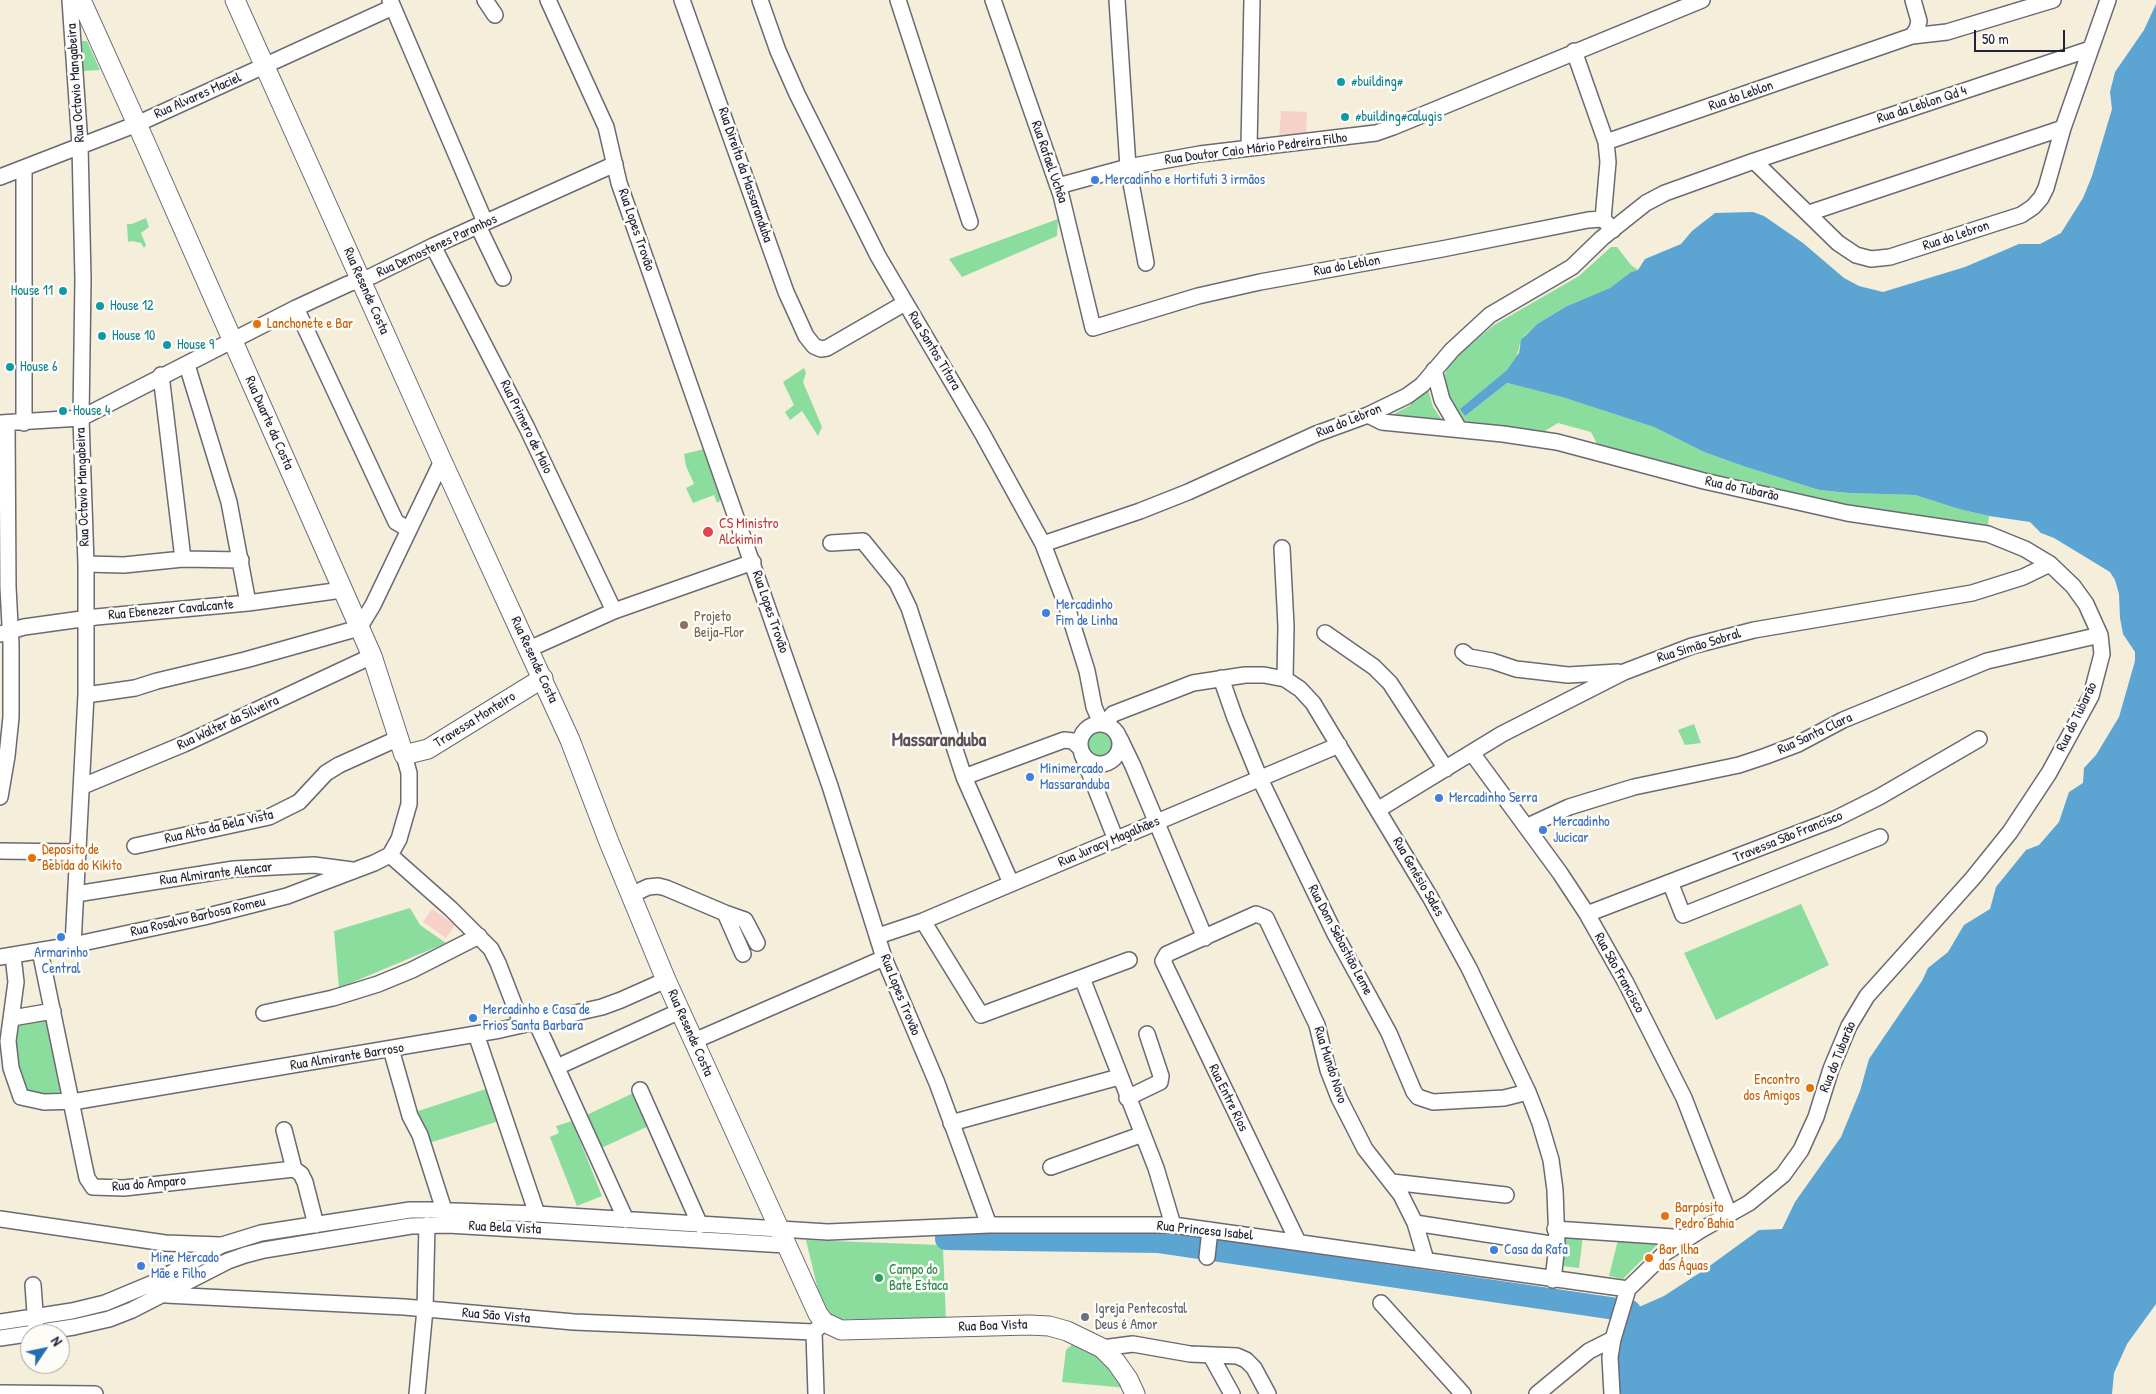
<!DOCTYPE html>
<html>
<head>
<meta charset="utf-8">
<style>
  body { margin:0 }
  #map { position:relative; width:2156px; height:1394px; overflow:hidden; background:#f4eeda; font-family:"Patrick Hand",sans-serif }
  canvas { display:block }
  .north { position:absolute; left:20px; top:1324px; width:50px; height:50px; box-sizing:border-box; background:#fdfcf7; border:1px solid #a5a5ac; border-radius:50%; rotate:56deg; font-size:14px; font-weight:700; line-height:20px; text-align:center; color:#22223b }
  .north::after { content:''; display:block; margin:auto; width:18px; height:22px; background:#1f6fb2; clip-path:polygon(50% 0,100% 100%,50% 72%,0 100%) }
  .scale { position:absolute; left:1974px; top:30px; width:91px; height:22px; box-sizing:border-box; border:2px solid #22223b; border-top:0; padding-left:6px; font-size:15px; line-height:18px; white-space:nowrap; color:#22223b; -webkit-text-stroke:4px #fdfcf7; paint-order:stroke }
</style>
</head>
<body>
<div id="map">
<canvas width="2156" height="1394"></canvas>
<div class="north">N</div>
<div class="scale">50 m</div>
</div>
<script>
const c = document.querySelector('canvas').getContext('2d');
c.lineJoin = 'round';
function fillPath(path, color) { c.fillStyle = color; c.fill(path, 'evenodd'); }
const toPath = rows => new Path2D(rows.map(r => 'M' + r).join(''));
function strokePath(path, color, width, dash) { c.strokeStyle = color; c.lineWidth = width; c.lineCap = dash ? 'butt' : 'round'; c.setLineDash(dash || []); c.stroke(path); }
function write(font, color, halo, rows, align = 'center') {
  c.font = font + ' "Patrick Hand",sans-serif'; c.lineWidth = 5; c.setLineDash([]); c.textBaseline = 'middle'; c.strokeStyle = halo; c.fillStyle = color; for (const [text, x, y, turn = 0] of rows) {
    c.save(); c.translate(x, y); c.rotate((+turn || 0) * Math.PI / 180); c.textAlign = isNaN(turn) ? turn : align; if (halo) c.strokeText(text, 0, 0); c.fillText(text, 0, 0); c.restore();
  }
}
const built = toPath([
  [1281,111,1307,112,1306,136,1279,141],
  [432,909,455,925,446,938,423,922]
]);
const green = toPath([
  [82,41,87,41,100,70,83,71],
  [146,218,149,227,141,233,146,245,144,248,141,243,131,241,128,242,127,224,132,224],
  [1058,219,1057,236,962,277,949,259],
  [1611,247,1617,247,1631,265,1638,270,1631,272,1610,288,1567,306,1537,324,1525,335,1520,344,1516,359,1507,370,1461,409,1465,416,1507,383,1562,397,1654,427,1704,452,1743,466,1819,490,1849,493,1915,495,1959,509,1989,516,1988,525,1848,506,1814,499,1598,446,1591,432,1558,423,1540,434,1464,421,1455,412,1449,398,1443,379,1448,367,1467,347,1494,325,1579,276],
  [804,368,806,373,803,382,822,427,818,436,802,411,790,420,785,412,794,405,783,382],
  [1428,389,1433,407,1444,423,1390,416,1409,406],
  [704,449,726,496,717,503,714,495,693,503,686,488,694,484,686,466,684,454],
  [1694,724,1701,743,1685,745,1678,730],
  '1087 744a14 14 0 1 1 28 0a14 14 0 1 1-28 0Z',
  [1801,904,1829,965,1716,1020,1684,953],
  [410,908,420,925,446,943,339,988,334,931],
  [49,1020,65,1094,44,1096,25,1093,14,1063,15,1026],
  [489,1088,499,1121,426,1144,415,1112],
  [640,1090,655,1123,595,1151,580,1118],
  [572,1121,602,1196,577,1206,550,1137,559,1133,556,1126],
  [1566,1234,1583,1236,1579,1268,1562,1266],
  [806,1240,940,1245,940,1248,943,1248,946,1320,830,1319,823,1311],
  [1618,1240,1659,1243,1623,1279,1609,1276],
  [1076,1341,1108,1361,1127,1388,1062,1382,1066,1350]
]);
const water = toPath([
  [2156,4,2156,1304,2127,1344,2114,1373,2112,1394,1619,1394,1617,1363,1622,1333,1630,1311,1664,1296,1704,1270,1759,1230,1782,1229,1795,1202,1841,1137,1860,1091,1869,1059,1922,981,1928,968,1948,952,1964,925,1990,909,1996,887,2026,850,2039,845,2059,822,2069,792,2083,783,2084,768,2096,755,2119,717,2135,661,2135,652,2123,634,2120,618,2119,594,2115,580,2110,572,2054,538,2041,533,2030,522,1989,516,1959,509,1915,495,1849,493,1819,490,1743,466,1704,452,1654,427,1562,397,1507,383,1465,416,1460,409,1507,370,1519,353,1521,340,1537,324,1567,306,1610,288,1631,272,1638,270,1645,259,1681,244,1692,231,1715,213,1753,212,1764,216,1803,243,1844,278,1859,286,1883,292,1965,267,2019,244,2040,244,2061,233,2083,198,2092,176,2112,109,2110,92,2115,72,2144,30]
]);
const river = toPath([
  [946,1239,1159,1242,1630,1311]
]);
const minor = toPath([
  [70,0,80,145,83,279,81,418,86,564,86,695,73,945],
  [390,0,485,222],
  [485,0,495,15],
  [548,0,606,127,619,183,830,786,884,958,937,1083,989,1225],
  [682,0,786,292,806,336,814,346,821,349,827,348,905,303],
  [760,0,778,51,797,94,878,256,982,433,1043,544,1067,607,1087,671,1094,707,1101,723],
  [898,0,970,222],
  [993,0,1061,195,1093,328,1198,296,1260,282,1442,249,1588,220,1603,219,1613,230],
  [1117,0,1128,167,1146,263],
  [1912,36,1947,32,2053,0],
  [1574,51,1606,142,1608,162,1603,219],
  [1606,142,1912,36,1917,29,1919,21,1913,0],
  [1249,147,1252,0],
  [1754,161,1838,243,1856,255,1871,259,1890,257,2021,215,2033,207,2041,198,2046,188,2063,128,2108,0],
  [0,177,137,124,393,7],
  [1058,186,1128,167,1200,154,1376,133,1393,127,1702,0],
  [1809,213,2063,128],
  [478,226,503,278],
  [433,246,527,428,614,611],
  [296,308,396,522,408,529],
  [187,365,229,502,248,603],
  [1434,370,1442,400,1459,429],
  [161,375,183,559],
  [1368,415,1382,422,1503,434,1557,442,1704,481,1847,513,1988,534,2025,549,2050,564,2073,586,2086,604,2100,635,2102,654,2091,696,2049,773,2010,832,1973,878,1867,996,1849,1026,1831,1069,1816,1117,1801,1150,1783,1175,1749,1203,1701,1230,1665,1253,1628,1289,1613,1339,1610,1357,1612,1394],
  [0,423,81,418,296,308,348,284,372,276,433,246,615,164],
  [24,423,24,168],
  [831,543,863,541,897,583,909,608,964,777,1011,883],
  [1043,544,1140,511,1188,492,1316,434,1368,415,1407,396,1422,385,1452,350,1490,315,1572,267,1602,238,1646,203,1665,193,1754,161,2090,49],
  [1282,548,1286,626,1285,679],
  [86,564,124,565,183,559,241,560],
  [1325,633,1374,667,1390,683,1446,769],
  [0,634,24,627,96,617,248,603,342,590],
  [529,649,614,611,753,562],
  [1463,652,1469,657,1492,661,1516,669,1568,675,1618,672],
  [1221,678,1235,718,1260,779,1335,934,1389,1033,1414,1092,1418,1097,1433,1102,1504,1098,1528,1092],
  [86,695,135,688,157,681,245,660,359,628,373,605,442,461],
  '1080 744a20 20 0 1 1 40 0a20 20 0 1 1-40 0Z',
  [1104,724,1113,714,1193,683,1245,675,1264,675,1285,679,1300,689,1313,703,1430,897,1469,968,1528,1092,1540,1123,1551,1160,1555,1190,1557,1245,1553,1280],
  [1120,739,1133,766,1205,938],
  [1472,753,1560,873,1587,914,1626,983,1684,1098,1729,1214],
  [1082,754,1116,840],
  [964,777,1064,740,1073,741,1080,748],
  [83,786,184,744,372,656],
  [0,797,7,756,11,717,11,644,8,587,7,423],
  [1379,809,1502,734,1624,672,1692,646,1754,630,1972,593,2023,577,2050,564],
  [1528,826,1569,807,1634,787,1739,765,1766,756,1798,744,1843,720,1987,661,2100,635],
  [135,846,269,817,299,802,326,773,339,765,399,738],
  [0,851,79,852],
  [390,855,451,909,491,949,498,963,522,1025],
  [390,855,399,839,409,804,409,773,404,755],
  [1670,882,1683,915,1880,837],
  [76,894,234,869,314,865,352,870],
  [631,895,648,887,658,886,666,888,725,913,743,954],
  [725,913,745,920,757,943],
  [1587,914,1835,819,1879,797,1979,739],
  [923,921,981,1015,1129,960],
  [878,936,923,921,1339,745],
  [40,951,84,1164,87,1178,93,1187,124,1188,294,1169],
  [13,956,16,982,8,1041,11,1068,21,1097,44,1102,78,1101,500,1030,602,1007,621,1000,666,980],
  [0,957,73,945,204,917,287,896,374,863,390,855],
  [1082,978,1156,1168,1173,1225],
  [264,1013,333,998,378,984,412,970,479,936],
  [12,1018,53,1011],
  [536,1022,626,1220],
  [476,1034,537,1214],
  [694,1041,884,958],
  [391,1049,410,1116,420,1135,444,1210],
  [557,1067,680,1011],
  [640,1090,700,1225],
  [1127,1098,1160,1082,1161,1076,1147,1034],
  [951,1123,1119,1077],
  [284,1130,294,1169,301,1174,305,1182,316,1225],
  [1051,1167,1143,1134],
  [1392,1182,1506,1195],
  [0,1219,165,1243,220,1245],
  [1415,1223,1557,1245],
  [1555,1229,1688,1238],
  [1298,1242,1163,961,1167,954,1256,914,1266,918,1317,1025,1328,1070,1339,1098,1365,1149,1401,1195,1415,1223,1426,1260],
  [1207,1257,1210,1230],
  [33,1285,36,1326],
  [166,1295,404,1307,574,1322,814,1332,824,1322],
  [1381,1303,1463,1394],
  [0,1322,72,1311,105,1303,153,1283,222,1245,261,1233,410,1210,428,1210,537,1214,828,1232,989,1225,1173,1225,1628,1289],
  [814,1332,816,1394],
  [0,1338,74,1327,109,1319,132,1310,228,1261,245,1255,264,1250,411,1226,448,1225,786,1245],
  [1102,1348,1133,1344,1190,1354,1237,1356,1246,1360,1254,1368,1268,1394],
  [1211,1356,1232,1394],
  [0,1393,95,1394],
  [417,1394,425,1309,427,1225],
  [1537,1394,1589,1351,1613,1339]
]);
const major = toPath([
  [81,0,137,124,372,656,404,755,428,749,543,678],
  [235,0,442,461,570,740,609,842,666,980,818,1314,824,1322,841,1330,1029,1325,1049,1326,1067,1331,1102,1348,1116,1362,1128,1379,1135,1394]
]);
const markers = [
  [1341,82,5,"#0f9aa8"],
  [1345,117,5,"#0f9aa8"],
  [1095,180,5,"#3f7fe0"],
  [63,291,5,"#0f9aa8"],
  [100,306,5,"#0f9aa8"],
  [257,324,5,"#e8710a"],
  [102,336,5,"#0f9aa8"],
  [167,345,5,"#0f9aa8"],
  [10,367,5,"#0f9aa8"],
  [63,411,5,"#0f9aa8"],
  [708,532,6,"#e0444e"],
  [1046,613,5,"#3f7fe0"],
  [684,625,5,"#8d6e63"],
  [1030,777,5,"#3f7fe0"],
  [1439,798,5,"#3f7fe0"],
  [1543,830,5,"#3f7fe0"],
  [32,858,5,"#e8710a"],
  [61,937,5,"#3f7fe0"],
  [473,1018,5,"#3f7fe0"],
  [1810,1088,5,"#e8710a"],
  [1665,1216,5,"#e8710a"],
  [1494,1250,5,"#3f7fe0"],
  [1649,1258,5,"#e8710a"],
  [141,1266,5,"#3f7fe0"],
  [879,1278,5,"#2e9e5b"],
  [1085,1317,5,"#6b7280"]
];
const cultureNames = [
  ["#building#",1351,82],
  ["#building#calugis",1355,117],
  ["House 11",53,291,"right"],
  ["House 12",110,306],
  ["House 10",112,336],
  ["House 9",177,345],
  ["House 6",20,367],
  ["House 4",73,411]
];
const streetNames = [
  ["Rua Octavio Mangabeira",76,83,-94],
  ["Rua Alvares Maciel",198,96,-24],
  ["Rua do Leblon",1741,96,-19],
  ["Rua da Leblon Qd 4",1922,105,-18],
  ["Rua Doutor Caio Mário Pedreira Filho",1256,149,-7],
  ["Rua Rafael Uchôa",1049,162,71],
  ["Rua Direita da Massaranduba",745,175,71],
  ["Rua Lopes Trovão",636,230,71],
  ["Rua do Lebron",1956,236,-18],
  ["Rua Demostenes Paranhos",437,246,-25],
  ["Rua do Leblon",1347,266,-10],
  ["Rua Resende Costa",366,291,66],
  ["Rua Santos Titara",934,351,59],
  ["Rua do Lebron",1349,421,-22],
  ["Rua Duarte da Costa",269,423,66],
  ["Rua Primero de Maio",526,427,64],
  ["Rua Octavio Mangabeira",83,487,-92],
  ["Rua do Tubarão",1742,489,12],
  ["Rua Ebenezer Cavalcante",171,610,-5],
  ["Rua Lopes Trovão",770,612,71],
  ["Rua Simão Sobral",1699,646,-17],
  ["Rua Resende Costa",534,660,65],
  ["Rua do Tubarão",2077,717,-64],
  ["Travessa Monteiro",475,720,-32],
  ["Rua Walter da Silveira",228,723,-25],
  ["Rua Santa Clara",1815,734,-25],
  ["Rua Alto da Bela Vista",219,827,-13],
  ["Travessa Sāo Francisco",1788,837,-22],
  ["Rua Juracy Magalhães",1109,842,-23],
  ["Rua Almirante Alencar",216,874,-7],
  ["Rua Genésio Sales",1418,877,60],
  ["Rua Rosalvo Barbosa Romeu",198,917,-13],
  ["Rua Dom Sebastião Leme",1340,940,62],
  ["Rua São Francisco",1619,973,61],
  ["Rua Lopes Trovão",900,995,68],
  ["Rua Resende Costa",690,1033,66],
  ["Rua Almirante Barroso",347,1057,-9],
  ["Rua do Tubarão",1838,1057,-68],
  ["Rua Mundo Novo",1330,1065,72],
  ["Rua Entre Rios",1228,1098,64],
  ["Rua do Amparo",149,1184,-5],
  ["Rua Bela Vista",505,1228,3],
  ["Rua Princesa Isabel",1205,1231,6],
  ["Rua São Vista",496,1316,5],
  ["Rua Boa Vista",993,1326,-2]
];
const shopNames = [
  ["Mercadinho e Hortifuti 3 irmãos",1105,180],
  ["Mercadinho",1056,605],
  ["Fim de Linha",1056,621],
  ["Minimercado",1040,769],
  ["Massaranduba",1040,785],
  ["Mercadinho Serra",1449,798],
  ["Mercadinho",1553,822],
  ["Jucicar",1553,838],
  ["Armarinho",61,953,"center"],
  ["Central",61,969,"center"],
  ["Mercadinho e Casa de",483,1010],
  ["Frios Santa Barbara",483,1026],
  ["Casa da Rafa",1504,1250],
  ["Mine Mercado",151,1258],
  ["Mãe e Filho",151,1274]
];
const foodNames = [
  ["Lanchonete e Bar",267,324],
  ["Deposito de",42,850],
  ["Bebida do Kikito",42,866],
  ["Encontro",1800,1080,"right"],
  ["dos Amigos",1800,1096,"right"],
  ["Barpósito",1675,1208],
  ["Pedro Bahia",1675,1224],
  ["Bar Ilha",1659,1250],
  ["das Águas",1659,1266]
];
const healthNames = [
  ["CS Ministro",719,524],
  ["Alckimin",719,540]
];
const educationNames = [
  ["Projeto",694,617],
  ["Beija-Flor",694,633]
];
const leisureNames = [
  ["Campo do",889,1270],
  ["Bate Estaca",889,1286]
];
const worshipNames = [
  ["Igreja Pentecostal",1095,1309],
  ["Deus é Amor",1095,1325]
];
const districtNames = [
  ["Massaranduba",939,741]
];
fillPath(built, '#f7d1c8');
fillPath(green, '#8bdd9e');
fillPath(water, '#5ca4d2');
strokePath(river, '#5ca4d2', 22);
strokePath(minor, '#6c6973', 18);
strokePath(major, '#6c6973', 21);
strokePath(minor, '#fff', 15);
strokePath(major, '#fff', 19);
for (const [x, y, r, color] of markers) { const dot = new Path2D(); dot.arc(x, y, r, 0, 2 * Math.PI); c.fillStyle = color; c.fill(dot); strokePath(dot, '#fdfcf7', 2); }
write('14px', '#0d838f', '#fdfcf7', cultureNames, 'left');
write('14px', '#22223b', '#fdfcf7', streetNames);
write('14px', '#366cbe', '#fdfcf7', shopNames, 'left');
write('14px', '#c56008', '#fdfcf7', foodNames, 'left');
write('14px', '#be3a42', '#fdfcf7', healthNames, 'left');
write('14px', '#785e54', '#fdfcf7', educationNames, 'left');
write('14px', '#27864d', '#fdfcf7', leisureNames, 'left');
write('14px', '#5b616d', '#fdfcf7', worshipNames, 'left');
write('bold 19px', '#5d5056', '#fdfcf7', districtNames);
</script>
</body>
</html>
